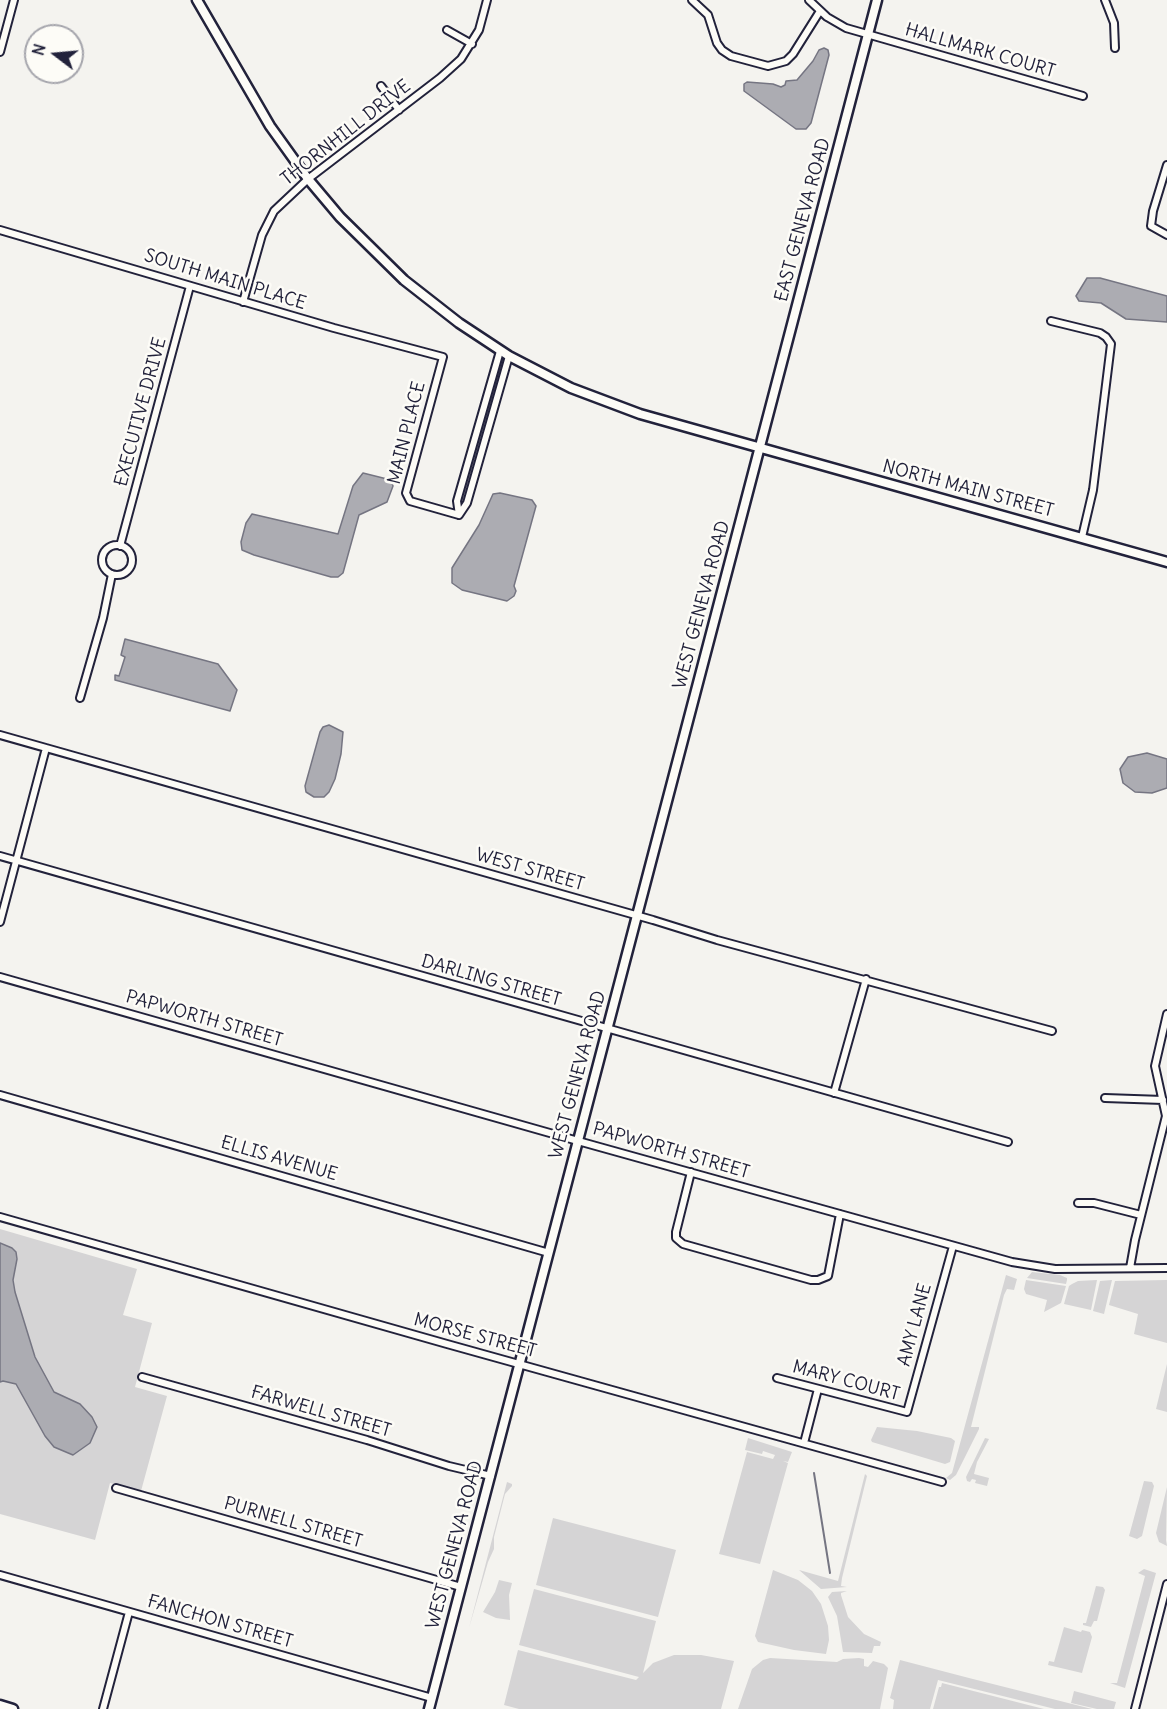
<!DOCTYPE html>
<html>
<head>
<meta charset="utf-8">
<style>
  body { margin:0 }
  #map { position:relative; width:1167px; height:1709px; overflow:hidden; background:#f4f3ef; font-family:Delius,sans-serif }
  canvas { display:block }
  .north { position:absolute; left:24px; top:24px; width:60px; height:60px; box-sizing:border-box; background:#fdfcf7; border:2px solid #a5a5ac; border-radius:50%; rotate:286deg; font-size:16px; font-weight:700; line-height:24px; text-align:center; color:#22223b }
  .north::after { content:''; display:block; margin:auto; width:21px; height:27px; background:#22223b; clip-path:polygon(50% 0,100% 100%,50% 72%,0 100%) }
</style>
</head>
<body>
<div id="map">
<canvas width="1167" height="1709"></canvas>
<div class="north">N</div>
</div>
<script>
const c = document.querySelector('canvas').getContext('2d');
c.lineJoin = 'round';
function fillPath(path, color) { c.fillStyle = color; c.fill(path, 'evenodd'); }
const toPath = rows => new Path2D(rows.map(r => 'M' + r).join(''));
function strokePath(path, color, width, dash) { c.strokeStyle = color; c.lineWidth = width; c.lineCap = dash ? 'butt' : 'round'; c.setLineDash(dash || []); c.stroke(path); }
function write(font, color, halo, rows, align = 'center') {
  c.font = font + ' Delius,sans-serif'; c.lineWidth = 5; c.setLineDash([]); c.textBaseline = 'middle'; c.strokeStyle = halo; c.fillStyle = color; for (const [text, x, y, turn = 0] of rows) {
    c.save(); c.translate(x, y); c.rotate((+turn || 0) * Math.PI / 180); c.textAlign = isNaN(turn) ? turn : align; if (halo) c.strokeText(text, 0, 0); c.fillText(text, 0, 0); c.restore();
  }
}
const green = toPath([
  [0,1229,137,1269,123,1315,152,1323,135,1387,167,1396,141,1491,110,1483,95,1540,0,1514],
  [1032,1272,1060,1275,1067,1278,1067,1280,1066,1284,1027,1278],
  [1006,1275,1017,1279,1014,1290,1007,1289,1004,1295,971,1427,979,1427,979,1429,956,1475,950,1480,946,1478,952,1473],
  [1026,1280,1066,1286,1061,1303,1044,1312,1047,1300,1026,1294,1024,1289],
  [1097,1280,1091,1310,1064,1304,1069,1286,1072,1284,1078,1281],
  [1112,1280,1104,1314,1093,1311,1100,1281],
  [1167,1280,1167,1343,1134,1334,1138,1314,1109,1305,1115,1281],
  [1167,1364,1167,1412,1156,1409],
  [877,1427,917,1431,951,1438,955,1441,950,1462,945,1464,872,1442,871,1440],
  [748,1438,792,1452,788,1462,783,1461,788,1463,760,1564,719,1554,747,1452,773,1459,775,1455,763,1451,762,1454,745,1450],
  [985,1438,989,1439,977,1462,974,1474,989,1478,987,1486,975,1483,976,1480,972,1479,970,1482,967,1481,966,1477],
  [865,1474,867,1476,842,1578,841,1586,847,1587,821,1589,799,1570,838,1581],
  [1144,1481,1152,1482,1154,1486,1142,1536,1137,1539,1129,1536],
  [507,1482,512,1484,512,1486,505,1494,494,1537,494,1549,488,1562,469,1628],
  [1167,1487,1166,1540,1167,1546,1159,1542,1156,1533],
  [553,1518,676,1550,658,1617,536,1585],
  [1144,1569,1156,1573,1125,1688,1110,1683,1117,1683,1145,1576,1138,1573],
  [773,1570,798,1580,812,1591,821,1604,828,1626,829,1640,826,1654,794,1650,758,1642,755,1636],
  [499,1580,512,1583,509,1595,510,1620,496,1618,483,1612,495,1592],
  [1096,1586,1103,1587,1105,1590,1097,1621,1094,1621,1091,1627,1083,1625,1083,1623,1086,1623],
  [534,1589,656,1621,643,1673,653,1663,674,1655,701,1655,734,1661,721,1709,519,1709,504,1705,518,1650,636,1680,639,1677,519,1645],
  [847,1591,841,1593,841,1595,848,1617,864,1634,881,1642,880,1646,874,1646,872,1653,843,1652,837,1616,828,1597,832,1592],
  [1064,1627,1081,1632,1082,1630,1090,1632,1092,1637,1082,1673,1048,1665,1049,1661,1054,1662],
  [770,1658,837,1662,843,1659,859,1658,864,1659,864,1666,868,1667,873,1661,884,1664,888,1668,880,1709,738,1709,752,1669,763,1660],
  [900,1660,969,1678,1092,1709,1055,1709,938,1680,930,1709,893,1709,894,1700,890,1698],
  [942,1683,1044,1709,933,1709,939,1687,941,1687],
  [1074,1691,1116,1702,1114,1709,1097,1709,1071,1703]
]);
const water = toPath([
  [824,48,828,50,829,55,811,123,806,129,796,129,744,91,744,84,747,82,773,84,781,87,785,85,786,81,797,80,813,61,819,50,824,48],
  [1087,278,1100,278,1167,296,1167,322,1126,319,1101,303,1079,301,1076,296,1087,278],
  [363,473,391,480,393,486,387,502,359,515,343,573,338,577,331,577,254,555,242,550,241,542,246,523,252,514,338,534,353,486,363,473],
  [500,493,532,500,536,506,514,586,516,591,514,596,507,601,462,590,452,583,452,568,479,525,493,494,500,493],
  [125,639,218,664,237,690,230,711,115,680,115,675,119,676,125,657,121,655,125,639],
  [329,725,343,732,341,754,335,779,329,792,324,797,314,797,306,792,305,786,320,732,323,727,329,725],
  [1147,753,1167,759,1167,788,1152,793,1135,792,1123,783,1120,769,1128,757,1147,753],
  [0,1243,12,1248,16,1252,17,1259,13,1280,15,1292,35,1357,54,1392,80,1404,92,1417,97,1427,90,1443,73,1455,54,1447,45,1436,16,1384,3,1381,0,1382,0,1243]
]);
const stream = toPath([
  [814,1473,830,1573]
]);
const street = toPath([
  [692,0,708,15,717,43,722,50,731,56,768,66,786,61,793,54,820,11],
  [809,0,827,17,846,28,1083,96],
  [1105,0,1114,23,1115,48],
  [447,30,472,44],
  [0,52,14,0],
  [381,86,399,110],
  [1167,165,1153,211,1151,226,1167,235],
  [0,230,334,328,443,357,406,493,410,501,459,515],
  [243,302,262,235,274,211,308,179,440,78,461,59,479,30,487,0],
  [1051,321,1100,333,1106,337,1111,344,1093,490,1082,537],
  [459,515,457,501,500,351],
  [459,515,467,503,509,356],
  '102 560a15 15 0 1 1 30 0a15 15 0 1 1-30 0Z',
  [120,546,190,286],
  [80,698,103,618,112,574],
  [0,735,653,920,717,940,1052,1031],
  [0,856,1008,1142],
  [0,922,46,748],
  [0,977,578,1141,1012,1262,1055,1269,1167,1268],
  [834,1093,866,979],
  [0,1095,549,1253],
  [1105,1098,1163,1100],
  [691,1172,676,1232,676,1238,683,1244,811,1280,818,1280,828,1276,840,1214],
  [1078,1203,1094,1203,1141,1215],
  [0,1217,447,1344,942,1482],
  [1130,1268,1135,1240,1166,1116,1155,1066,1167,1014],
  [142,1377,367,1440,449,1466,491,1476],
  [777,1378,907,1412,953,1246],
  [804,1443,818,1389],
  [116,1488,461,1587],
  [0,1575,432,1698],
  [103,1709,129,1612],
  [1135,1709,1167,1584]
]);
const secondary = toPath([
  [197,0,270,126,308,179,340,217,404,280,459,323,509,356,571,388,640,414,1167,562],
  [0,1705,13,1709],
  [429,1709,877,0]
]);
const streetNames = [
  ["HALLMARK COURT",980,51,16],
  ["THORNHILL DRIVE",346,133,-38],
  ["EAST GENEVA ROAD",803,220,-75],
  ["SOUTH MAIN PLACE",225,280,17],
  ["EXECUTIVE DRIVE",141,412,-75],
  ["MAIN PLACE",407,433,-76],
  ["NORTH MAIN STREET",968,489,15],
  ["WEST GENEVA ROAD",702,605,-75],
  ["WEST STREET",530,870,16],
  ["DARLING STREET",491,981,16],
  ["PAPWORTH STREET",204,1019,16],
  ["WEST GENEVA ROAD",578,1075,-75],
  ["PAPWORTH STREET",671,1151,16],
  ["ELLIS AVENUE",279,1159,16],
  ["AMY LANE",915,1325,-75],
  ["MORSE STREET",475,1336,15],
  ["MARY COURT",846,1381,15],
  ["FARWELL STREET",321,1412,16],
  ["PURNELL STREET",293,1523,16],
  ["WEST GENEVA ROAD",455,1545,-75],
  ["FANCHON STREET",220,1622,16]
];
fillPath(green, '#d5d4d5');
fillPath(water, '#acacb2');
strokePath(water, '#757582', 1.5);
strokePath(stream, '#757582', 2);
strokePath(street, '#22223b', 10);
strokePath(secondary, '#22223b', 13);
strokePath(street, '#fdfcf7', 6);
strokePath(secondary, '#fdfcf7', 8);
write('18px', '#22223b', '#fdfcf7', streetNames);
</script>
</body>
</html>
